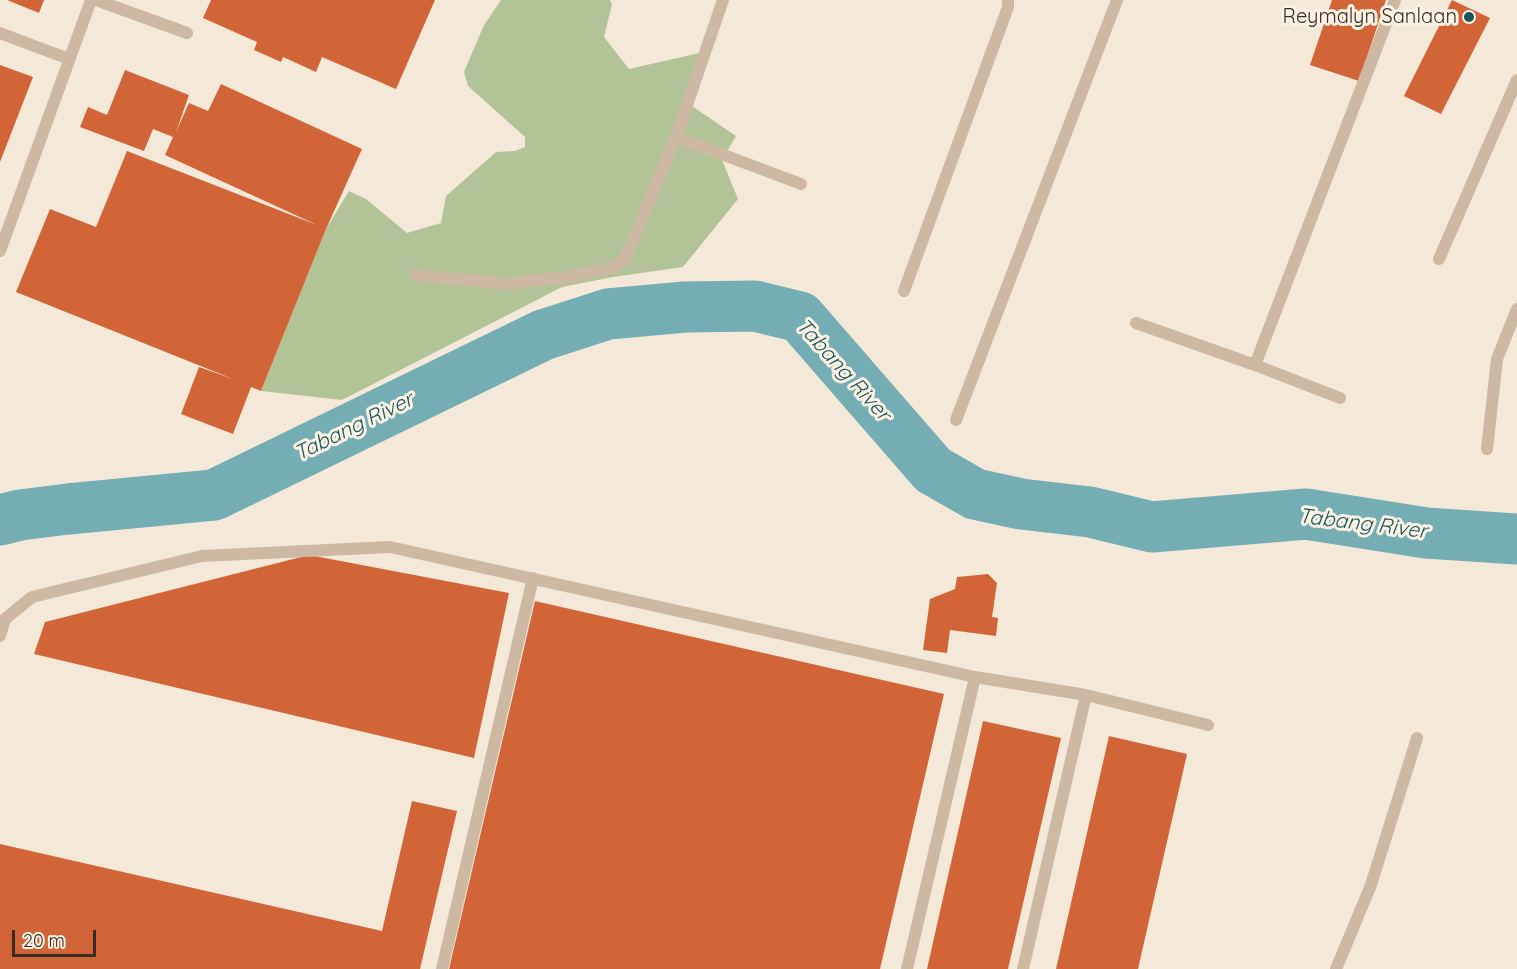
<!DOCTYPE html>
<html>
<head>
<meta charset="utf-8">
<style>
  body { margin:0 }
  #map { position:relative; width:1517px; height:969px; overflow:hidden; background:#f4e8d8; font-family:Quicksand,sans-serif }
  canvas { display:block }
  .scale { position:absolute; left:12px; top:930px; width:84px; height:27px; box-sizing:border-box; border:3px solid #372c26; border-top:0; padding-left:8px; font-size:18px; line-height:21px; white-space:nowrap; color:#372c26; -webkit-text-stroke:4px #fbf2e4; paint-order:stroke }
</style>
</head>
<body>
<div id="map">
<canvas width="1517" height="969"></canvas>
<div class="scale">20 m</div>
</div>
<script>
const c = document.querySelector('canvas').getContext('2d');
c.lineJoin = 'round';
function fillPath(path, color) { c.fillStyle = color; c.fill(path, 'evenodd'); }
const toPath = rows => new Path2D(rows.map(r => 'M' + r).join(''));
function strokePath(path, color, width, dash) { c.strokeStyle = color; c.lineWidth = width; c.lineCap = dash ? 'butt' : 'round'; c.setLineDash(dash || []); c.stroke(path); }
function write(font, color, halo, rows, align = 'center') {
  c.font = font + ' Quicksand,sans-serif'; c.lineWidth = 6; c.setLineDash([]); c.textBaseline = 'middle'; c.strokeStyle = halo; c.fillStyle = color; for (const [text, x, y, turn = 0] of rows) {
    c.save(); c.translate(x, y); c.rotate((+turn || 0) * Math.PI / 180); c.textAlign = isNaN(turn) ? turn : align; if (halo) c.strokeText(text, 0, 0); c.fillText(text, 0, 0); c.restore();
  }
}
const green = toPath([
  [501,0,610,0,612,4,604,37,629,69,704,52,686,102,736,136,722,160,738,199,683,267,613,277,562,287,342,400,261,391,326,229,349,191,366,199,407,233,441,223,446,196,496,152,515,151,525,147,525,137,468,86,464,72,484,25]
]);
const river = toPath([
  [0,520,20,515,68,509,214,495,543,335,608,314,685,307,755,306,800,317,933,470,975,494,1021,504,1090,512,1152,527,1306,514,1426,533,1517,539]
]);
const building = toPath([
  [7,0,44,0,39,13],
  [211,0,435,0,396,89,322,57,316,72,283,57,281,62,254,50,257,42,203,18],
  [1332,0,1386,0,1359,81,1310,65],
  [1452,0,1490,18,1441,114,1404,96],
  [0,65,33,77,0,162],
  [125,70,189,95,176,132,189,103,208,111,221,84,362,149,326,229,261,391,251,387,233,434,181,414,199,367,233,379,16,292,50,209,96,227,127,151,317,225,165,155,173,137,153,129,144,151,80,127,88,107,107,115],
  [309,555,509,593,474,758,34,654,45,622],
  [988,574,997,583,992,617,998,618,996,636,950,630,947,653,923,650,930,599,955,589,957,577],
  [535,601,944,694,880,969,449,969],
  [983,721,1061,738,1008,969,927,969],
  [1109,736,1187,754,1138,969,1056,969],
  [412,801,457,811,420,969,0,969,0,844,382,931]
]);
const service = toPath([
  [96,0,187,33],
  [0,33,69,59],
  [676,137,801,184],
  [0,251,91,0],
  [1439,259,1517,80],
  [415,275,507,284,573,276,615,267,626,257,676,137,723,0],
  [904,291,1008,7,1008,0],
  [1136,323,1255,365,1340,398],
  [1255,365,1395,0],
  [956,420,1117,0],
  [1487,449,1497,359,1517,309],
  [0,636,5,619,32,597,202,556,390,547,975,677,1086,695,1208,725],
  [442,969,533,578],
  [907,969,975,677],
  [1023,969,1086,695],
  [1336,969,1371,885,1417,738]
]);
const markers = [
  [1469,17,6,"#17545c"]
];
const poiNames = [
  ["Reymalyn Sanlaan",1457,17]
];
const waterNames = [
  ["Tabang River",843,370,48],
  ["Tabang River",354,427,-26],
  ["Tabang River",1363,524,7]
];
fillPath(green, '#b2c497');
strokePath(river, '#74adb3', 51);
fillPath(building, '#d26538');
strokePath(service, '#cdb8a3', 12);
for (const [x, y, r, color] of markers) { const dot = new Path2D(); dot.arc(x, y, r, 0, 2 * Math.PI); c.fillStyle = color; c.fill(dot); strokePath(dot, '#fbf2e4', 2); }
write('20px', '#372c26', '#fbf2e4', poiNames, 'right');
write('italic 21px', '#17545c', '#fbf2e4', waterNames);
</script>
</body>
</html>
